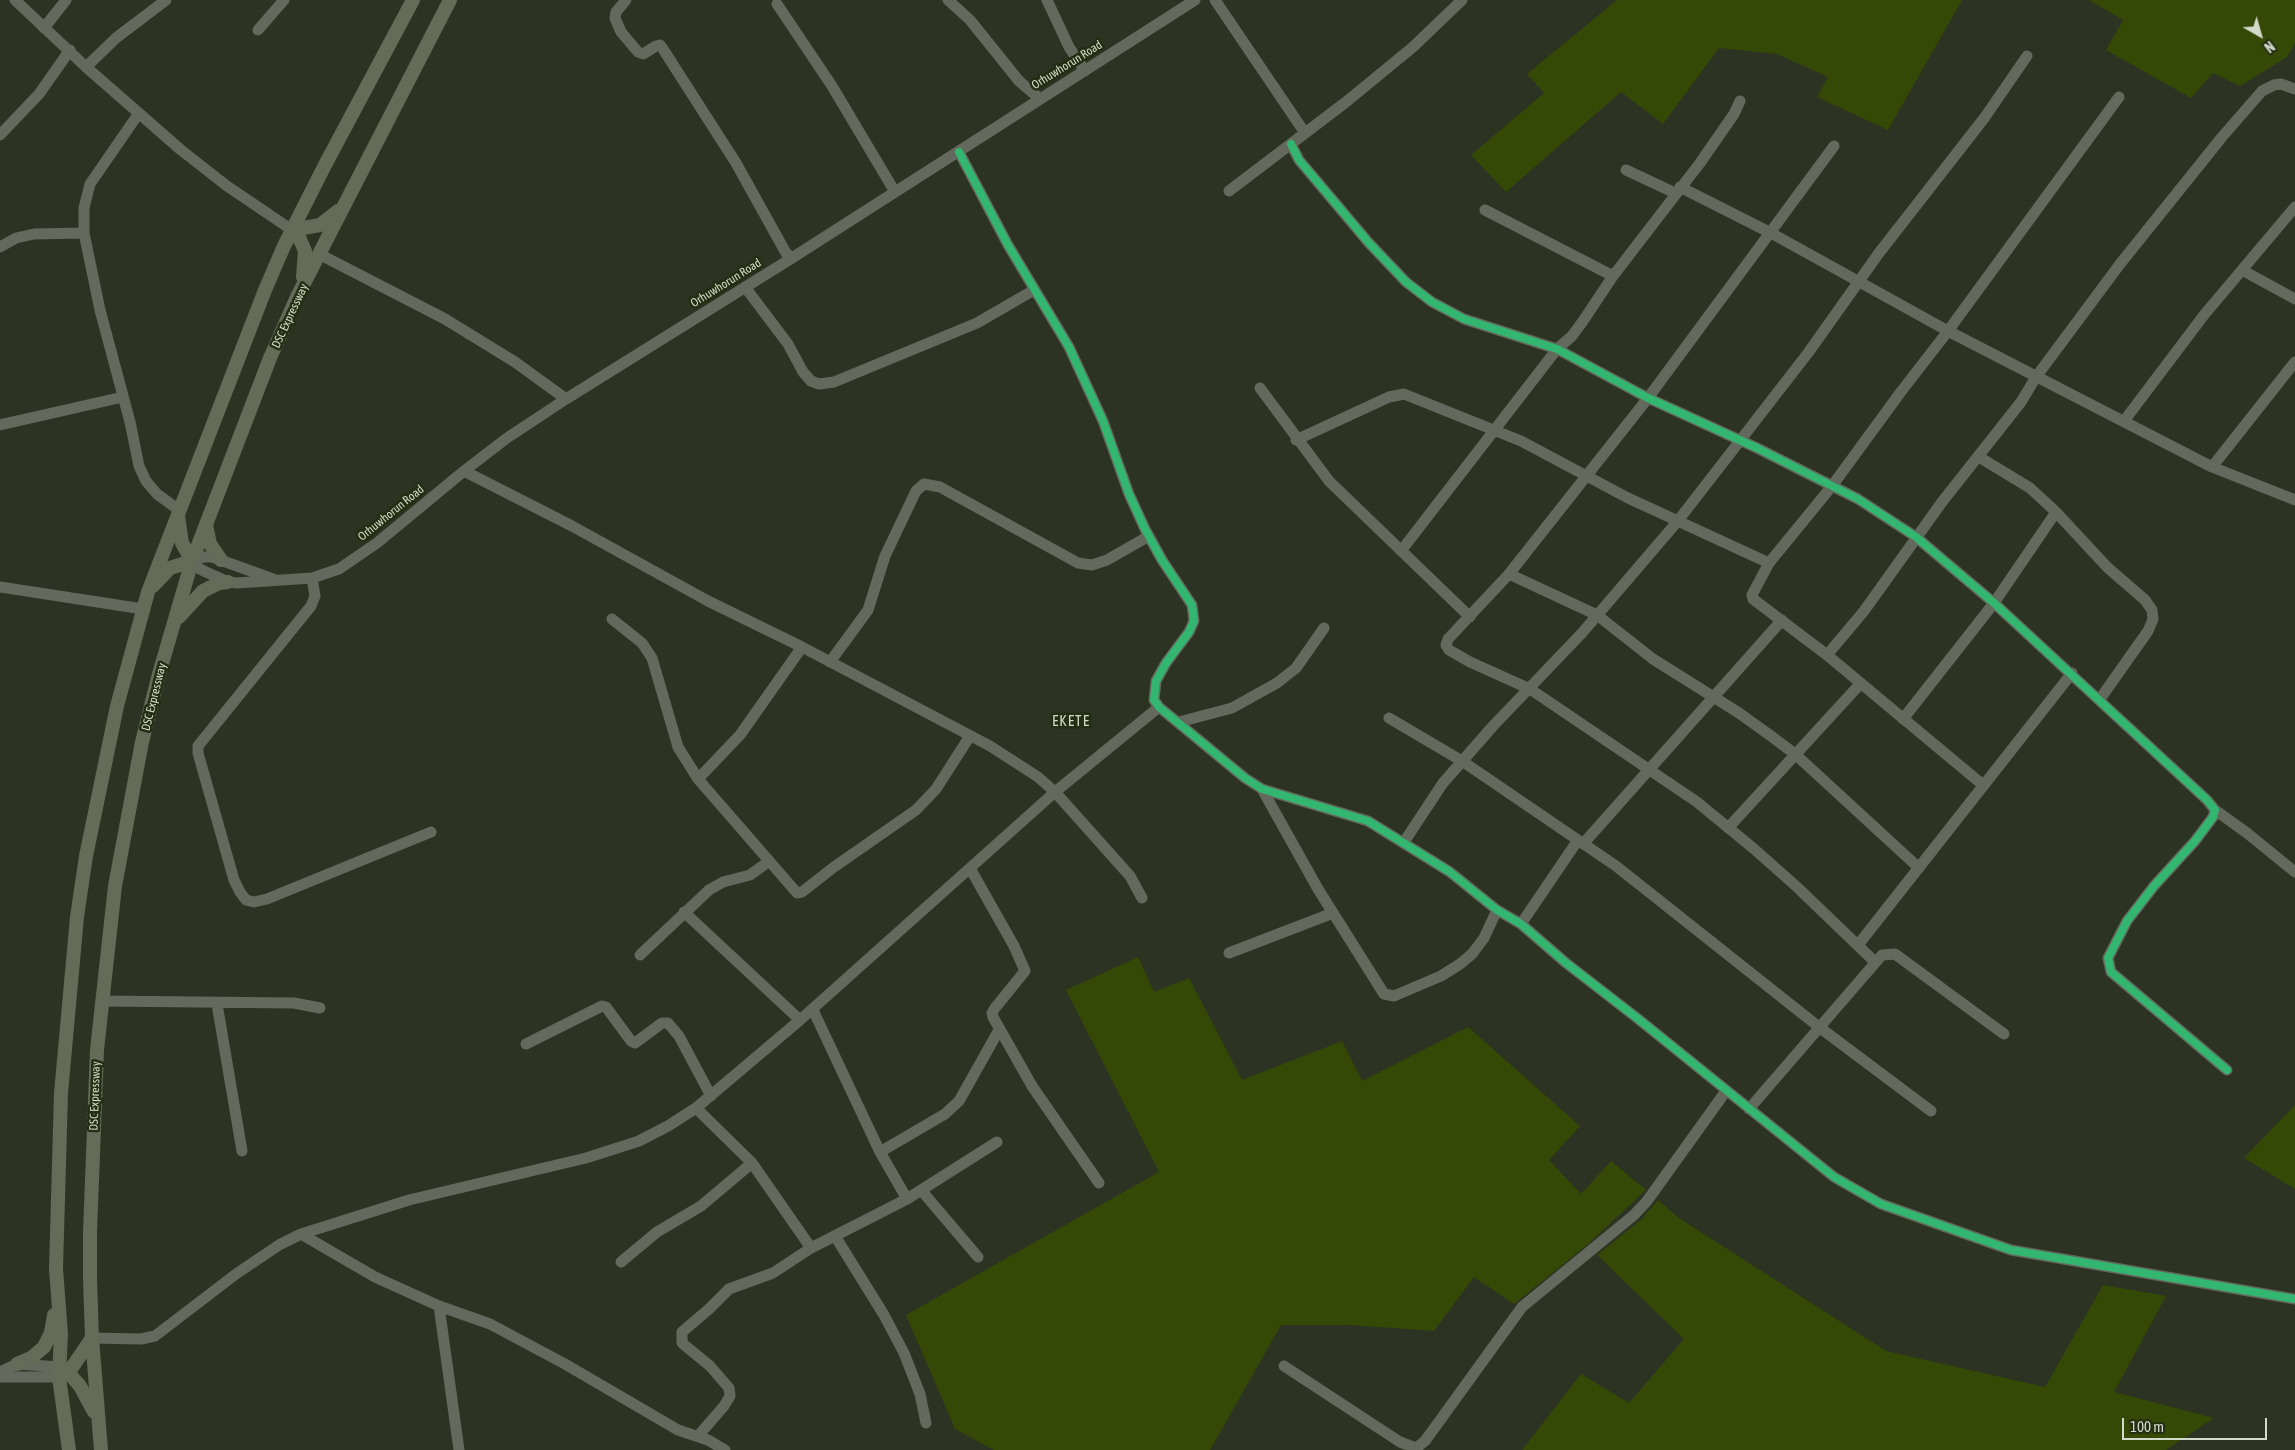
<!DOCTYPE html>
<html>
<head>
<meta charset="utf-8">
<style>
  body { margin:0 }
  #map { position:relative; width:2295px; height:1450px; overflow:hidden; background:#2c3322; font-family:"Asap Condensed",sans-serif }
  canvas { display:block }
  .north { position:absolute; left:2235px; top:10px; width:50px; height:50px; -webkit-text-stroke:4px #232e12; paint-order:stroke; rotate:142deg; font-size:14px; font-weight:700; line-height:20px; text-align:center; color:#d2dac9 }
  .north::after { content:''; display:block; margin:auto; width:18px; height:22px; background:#d2dac9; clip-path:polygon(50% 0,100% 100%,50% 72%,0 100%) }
  .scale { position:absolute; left:2122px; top:1418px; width:145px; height:22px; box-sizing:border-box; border:2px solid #d2dac9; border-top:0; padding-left:6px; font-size:15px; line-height:18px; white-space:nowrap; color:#d2dac9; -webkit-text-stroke:4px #232e12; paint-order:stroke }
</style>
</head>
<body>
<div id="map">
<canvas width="2295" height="1450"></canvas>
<div class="north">N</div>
<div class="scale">100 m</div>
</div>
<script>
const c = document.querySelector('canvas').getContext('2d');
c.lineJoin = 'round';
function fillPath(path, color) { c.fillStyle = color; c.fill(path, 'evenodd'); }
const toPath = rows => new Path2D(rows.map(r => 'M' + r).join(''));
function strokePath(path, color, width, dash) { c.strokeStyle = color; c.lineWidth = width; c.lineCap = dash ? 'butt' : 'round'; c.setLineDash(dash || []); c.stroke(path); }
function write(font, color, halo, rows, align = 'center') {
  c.font = font + ' "Asap Condensed",sans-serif'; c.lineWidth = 5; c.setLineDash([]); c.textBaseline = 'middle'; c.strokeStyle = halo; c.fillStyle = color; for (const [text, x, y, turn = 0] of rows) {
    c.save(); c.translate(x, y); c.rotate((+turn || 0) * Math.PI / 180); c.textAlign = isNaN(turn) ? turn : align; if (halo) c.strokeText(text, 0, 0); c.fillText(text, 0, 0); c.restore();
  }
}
const green = toPath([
  [1617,0,1962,0,1888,130,1817,97,1828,77,1777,54,1719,48,1663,124,1621,92,1506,192,1471,155,1544,93,1527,74],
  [2089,0,2295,0,2295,43,2287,57,2240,86,2213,73,2191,98,2106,50,2123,20],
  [1138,957,1154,992,1189,978,1242,1080,1342,1041,1362,1081,1468,1027,1580,1126,1549,1160,1581,1194,1611,1161,1646,1190,1587,1245,1514,1304,1474,1277,1434,1331,1351,1325,1281,1325,1210,1450,994,1450,955,1429,906,1315,1159,1172,1066,990],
  [2295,1105,2295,1189,2244,1158],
  [1658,1200,1679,1218,1886,1351,2045,1387,2103,1285,2166,1296,2114,1392,2214,1418,2166,1450,1522,1450,1581,1374,1629,1403,1684,1339,1597,1255,1642,1219]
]);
const minor = toPath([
  [15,0,86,67,181,150,227,186,292,230],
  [626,0,616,12,615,18,621,32,638,52,643,54,656,46,660,45,663,49,736,163,786,253,792,258],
  [948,0,970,20,1019,81,1040,99],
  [1047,0,1069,47,1085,71],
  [1215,0,1305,133],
  [777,4,832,86,895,192],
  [44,28,66,0],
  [258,30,284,0],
  [86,67,116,38,166,0],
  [139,113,90,184,84,208,84,233,100,310,130,422,139,466,146,481,157,494,179,510],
  [0,135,39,94,70,50],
  [1291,144,1299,160,1369,243,1406,282,1432,302,1464,319,1557,349,1648,398,1757,448,1858,499,1916,537,1994,603,2207,800,2215,810,2213,817,2195,841,2154,886,2127,921,2108,958,2111,972,2227,1070],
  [1834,146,1648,398,1509,574,1448,639,1446,645,1449,650,1470,662,1530,689,1697,802,1753,848,1797,887,1875,962],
  [959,152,1008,245,1069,347,1103,421,1129,494,1145,529,1162,560,1192,605,1194,621,1189,632,1166,663,1156,681,1154,700,1159,707,1245,778,1262,789,1368,821,1450,872,1497,910,1521,924,1566,963,1637,1018,1834,1177,1881,1204,2011,1250,2295,1299],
  [1626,170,1675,193],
  [1680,187,1771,233,1948,331,2212,467,2295,500],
  [1229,191,1346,102,1413,47,1462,0],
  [1485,210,1613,276],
  [0,247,16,238,34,234,84,233],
  [319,254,445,319,515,362,566,399],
  [2242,270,2295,299],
  [745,287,788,344,803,372,811,381,819,384,834,382,977,323,1034,290],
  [1260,388,1329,481,1470,617],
  [2124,421,2204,315,2295,207],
  [0,425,123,397],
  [1296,440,1389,397,1404,394,1521,441,1628,498,1769,563],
  [1979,457,2030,488,2056,512,2107,567,2145,600,2152,610,2153,619,2148,631,2100,699],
  [2212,467,2295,362],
  [464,471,572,526,708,601,802,647,990,746,1038,777,1055,792,1130,876,1142,898],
  [1401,551,1557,349,1572,336,1583,321,1613,276,1700,163,1734,114,1740,101],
  [1509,574,1597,615,1653,659,1739,713,1771,736,1795,754,1919,868],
  [312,578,315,596,311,606,198,746,198,753,234,880,240,892,246,900,254,902,267,899,431,832],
  [273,579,212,557,203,557,192,561,198,568,206,572,228,582,237,583,312,578,339,569,377,543,464,471,507,438,566,399,792,258,1195,0],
  [0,587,143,609],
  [612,619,642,643,652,658,678,747,698,779,797,893,802,892,834,867,916,810,936,789,970,736],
  [1827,655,1864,611,1942,502,2021,402,2036,377,2120,264,2222,137,2262,91,2274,85,2281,84,2295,89],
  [830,662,868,610,885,556,916,491,924,484,940,487,1078,563,1092,565,1107,560,1149,536],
  [1389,718,1462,761,1616,866,1819,1027,1931,1111],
  [1903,719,1994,603,2056,512],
  [1179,722,1232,708,1277,683,1296,668,1324,628],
  [698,779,740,735,802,647],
  [1983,785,1827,655,1753,599,1752,595,1769,563,1832,486,1900,393,1948,331,2119,97],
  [1262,789,1318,889,1384,994,1394,996,1441,976,1460,964,1472,954,1484,938,1497,910],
  [2215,810,2247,833,2295,872],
  [1728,828,1861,683],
  [1404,842,1443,783,1493,726,1582,633,1677,522,1808,353,1879,253,1985,117,2027,56],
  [1583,844,1782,620],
  [971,870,1014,946,1025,971,995,1008,992,1013,993,1017,1032,1086,1099,1183],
  [684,912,800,1020],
  [1521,924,1578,840],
  [1858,945,2072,673],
  [1229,953,1333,913],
  [640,955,709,890,723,882,750,875,768,862],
  [101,1001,294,1003,320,1008],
  [217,1004,242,1151],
  [813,1010,880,1152,907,1199],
  [526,1044,602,1006,606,1007,631,1041,635,1043,662,1023,668,1023,679,1036,711,1096],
  [696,1108,752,1163,811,1248,773,1273,729,1289,709,1309,682,1332,682,1343,710,1366,729,1388,730,1396,724,1406,698,1436],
  [1749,1109,1882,955,1895,954,2004,1034],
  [880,1152,945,1114,959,1101,999,1030],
  [921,1190,978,1257],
  [301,1234,375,1277,439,1306,490,1324,565,1364,678,1430,708,1440,725,1450],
  [835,1236,884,1315,904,1353,920,1394,926,1423],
  [811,1248,907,1199,997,1142],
  [621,1262,657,1232,701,1206,752,1163],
  [439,1306,459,1450],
  [92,1338,141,1339,155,1336,236,1274,279,1245,301,1234,409,1200,586,1158,639,1141,668,1126,696,1108,800,1020,1055,792,1159,707],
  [1284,1366,1400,1442,1416,1448,1425,1441,1522,1307,1634,1215,1647,1201,1726,1091],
  [0,1372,17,1364,59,1367],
  [0,1377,59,1377]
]);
const major = toPath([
  [292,230,299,237,305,251,303,277],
  [292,230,320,225,338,211],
  [206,525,210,544,221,560],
  [153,586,170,568,192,561,182,543,178,516],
  [179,617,203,591,219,583,228,582],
  [17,1364,31,1358,44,1347,51,1333,54,1315],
  [59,1367,68,1372,80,1386,94,1412],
  [61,1376,73,1366,92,1338],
  [69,1450,59,1377,61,1334,56,1269,61,1093,77,917,86,856,117,706,148,592,265,290,284,246,325,165,413,0],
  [101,1450,92,1338,90,1279,90,1232,97,1050,115,886,142,742,159,674,192,561,270,358,297,297,450,0]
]);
const cycleway = toPath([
  [1291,144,1299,160,1369,243,1406,282,1432,302,1464,319,1557,349,1648,398,1757,448,1858,499,1916,537,1994,603,2207,800,2215,810,2213,817,2195,841,2154,886,2127,921,2108,958,2111,972,2227,1070],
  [959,152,1008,245,1069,347,1103,421,1129,494,1145,529,1162,560,1192,605,1194,621,1189,632,1166,663,1156,681,1154,700,1159,707,1245,778,1262,789,1368,821,1450,872,1497,910,1521,924,1566,963,1637,1018,1834,1177,1881,1204,2011,1250,2295,1299]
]);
const streetNames = [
  ["Orhuwhorun Road",1067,65,-32],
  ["Orhuwhorun Road",726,283,-32],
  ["DSC Expressway",290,316,-65],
  ["Orhuwhorun Road",391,513,-39],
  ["DSC Expressway",154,697,-76],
  ["DSC Expressway",95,1096,-88]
];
const quarterNames = [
  ["EKETE",1071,721]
];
fillPath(green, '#354906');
strokePath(minor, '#64695e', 11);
strokePath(major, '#646b59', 14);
strokePath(cycleway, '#33b770', 8);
write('12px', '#d2dac9', '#232e12', streetNames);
c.letterSpacing = '1px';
write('15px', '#d2dac9', '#232e12', quarterNames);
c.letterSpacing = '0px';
</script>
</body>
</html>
